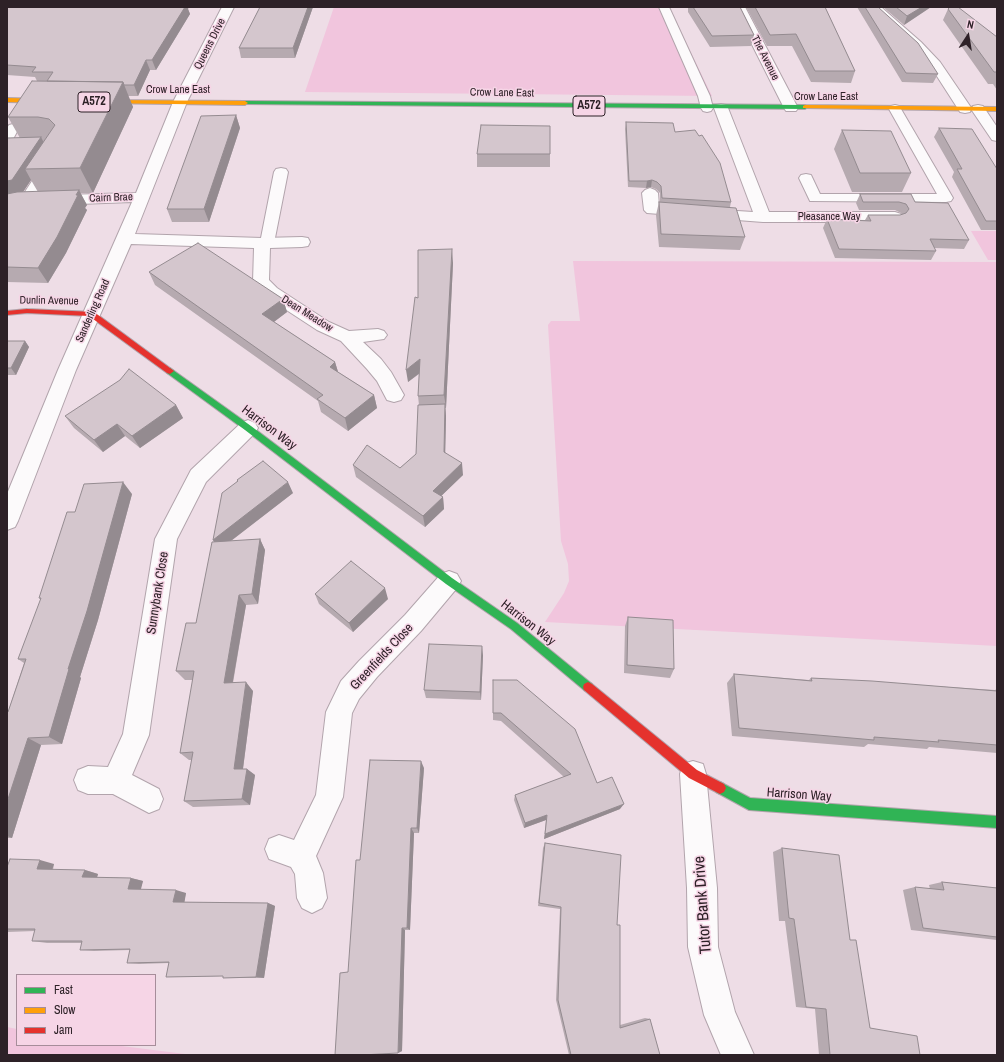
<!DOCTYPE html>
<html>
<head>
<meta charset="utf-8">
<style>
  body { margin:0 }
  #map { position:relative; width:1004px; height:1062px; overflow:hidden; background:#eedde6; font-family:"Archivo Narrow",sans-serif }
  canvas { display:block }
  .frame { position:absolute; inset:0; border:8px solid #2d2127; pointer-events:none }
  .legend { position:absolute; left:16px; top:974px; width:140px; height:72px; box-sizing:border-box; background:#f6d5e6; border:1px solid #a68d9a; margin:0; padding:5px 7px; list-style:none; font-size:12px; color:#2d2127 }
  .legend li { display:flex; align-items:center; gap:8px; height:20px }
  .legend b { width:20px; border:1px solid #a68d9a }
  .north { position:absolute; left:948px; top:16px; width:40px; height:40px; -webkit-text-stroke:3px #f6d5e6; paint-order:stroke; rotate:12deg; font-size:11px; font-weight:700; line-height:16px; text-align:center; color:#2d2127 }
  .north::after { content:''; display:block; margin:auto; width:14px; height:18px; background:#2d2127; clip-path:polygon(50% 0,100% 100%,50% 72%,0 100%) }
</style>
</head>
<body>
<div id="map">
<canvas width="1004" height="1062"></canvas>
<div class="frame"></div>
<ul class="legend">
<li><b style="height:5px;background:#30b455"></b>Fast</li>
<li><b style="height:5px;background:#ff9f0a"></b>Slow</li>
<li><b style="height:5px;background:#e5322d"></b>Jam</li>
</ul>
<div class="north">N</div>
</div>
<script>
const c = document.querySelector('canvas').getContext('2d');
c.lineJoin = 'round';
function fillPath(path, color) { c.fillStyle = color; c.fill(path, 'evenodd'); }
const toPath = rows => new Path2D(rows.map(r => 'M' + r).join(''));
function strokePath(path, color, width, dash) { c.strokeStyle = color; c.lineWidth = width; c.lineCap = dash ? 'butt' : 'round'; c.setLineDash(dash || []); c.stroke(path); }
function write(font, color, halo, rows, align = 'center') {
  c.font = font + ' "Archivo Narrow",sans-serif'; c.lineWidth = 3; c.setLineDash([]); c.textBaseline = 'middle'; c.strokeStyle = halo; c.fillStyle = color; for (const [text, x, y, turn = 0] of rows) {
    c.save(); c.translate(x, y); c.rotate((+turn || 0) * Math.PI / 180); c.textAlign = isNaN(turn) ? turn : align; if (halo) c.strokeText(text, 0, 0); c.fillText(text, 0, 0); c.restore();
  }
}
const green = toPath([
  [334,7,669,7,712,96,305,92],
  [971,231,997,231,997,260,988,260],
  [573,261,997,262,997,646,545,622,564,593,569,581,568,564,561,541,548,325,551,321,580,321],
  [7,1027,17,1029,17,1045,114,1045,193,1055,7,1055]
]);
const lane = toPath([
  [659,7,669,7,710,96,713,108,711,111,707,112,703,111,701,108,698,96,659,7],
  [895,105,899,106,901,109,953,198,951,201,946,202,810,201,799,178,801,175,806,174,811,175,820,194,937,194,889,109,891,106,895,105],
  [13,124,17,125,19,128,12,141,7,142,7,128,9,125,13,124],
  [50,160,55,161,57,164,33,201,31,204,26,205,21,204,19,201,43,164,45,161,50,160],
  [281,168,286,169,288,172,274,243,272,246,267,248,262,246,260,243,274,172,276,169,281,168]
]);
const street = toPath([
  [222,7,234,7,187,102,135,234,262,238,302,237,308,238,310,242,308,246,302,247,270,248,269,280,277,288,329,322,349,331,378,329,384,331,387,335,384,339,363,342,381,359,391,372,404,395,401,400,394,402,387,400,377,381,367,369,341,341,317,330,265,296,253,282,254,248,131,244,76,370,18,521,15,527,7,530,7,494,58,370,132,202,26,206,7,209,7,199,26,196,136,193,173,102,222,7],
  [733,7,745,7,798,108,796,111,786,111,784,108,733,7],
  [868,7,881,7,921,42,940,62,972,109,973,106,978,105,983,106,997,127,997,141,992,140,971,109,970,112,965,113,960,112,931,67,913,48,868,7],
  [721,104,726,105,728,108,769,212,895,212,901,214,903,217,901,220,895,222,763,222,647,213,644,210,642,193,645,190,650,188,655,190,658,193,659,206,753,212,714,108,716,105,721,104],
  [248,420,255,423,258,428,255,433,206,482,177,539,149,735,132,775,159,789,163,799,159,809,149,813,113,794,88,794,78,790,74,780,78,770,88,766,108,767,123,734,155,539,191,470,241,423,248,420],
  [449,571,457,574,461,581,457,588,421,631,377,677,359,699,352,713,343,797,316,856,323,873,327,898,322,908,312,913,302,908,297,898,295,874,291,867,269,859,265,849,269,839,279,835,294,840,316,795,326,712,341,681,359,661,405,615,441,574,449,571],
  [693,761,703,764,706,774,717,888,718,947,735,1012,754,1055,721,1055,704,1015,688,947,687,888,680,774,683,764,693,761]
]);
const fast = toPath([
  [245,101,805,105,808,107,805,109,243,104,242,103,245,101],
  [170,368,251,426,452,578,517,623,592,684,593,687,592,690,588,692,584,690,511,629,446,584,245,430,167,373,167,369,170,368],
  [720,782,750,798,997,816,997,828,749,810,716,792,714,788,716,784,720,782]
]);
const slow = toPath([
  [7,98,48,99,51,101,48,103,7,102,7,98],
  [100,100,245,101,248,103,245,105,98,103,98,101,100,100],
  [805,105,997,107,997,111,803,108,803,106,805,105]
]);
const jam = toPath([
  [27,309,94,312,174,371,170,374,167,373,89,316,27,313,7,315,7,311,27,309],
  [588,682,592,684,697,770,724,784,726,788,724,792,720,794,689,778,584,690,583,687,584,684,588,682]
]);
const wall = toPath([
  [7,7,188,9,190,14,156,70,150,70,138,96,128,96,133,107,93,193,80,193,87,205,85,208,87,210,66,253,48,283,7,282,7,138,20,138,8,117,37,81,35,77,7,75],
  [31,180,38,192,23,192],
  [260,7,313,7,295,58,241,58,239,48],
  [688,7,740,7,754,35,751,46,710,47,688,12],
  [746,7,825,7,855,71,851,83,811,82,792,46,767,46],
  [857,7,878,7,938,74,933,83,902,82],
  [883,7,931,7,904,25],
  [948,9,997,37,997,90,993,84,988,84,943,20],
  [236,115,240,128,209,222,172,222,167,209],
  [626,122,731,202,730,207,745,237,740,250,659,247,656,215,659,202,660,202,660,193,656,189,651,187,646,188,628,187,625,129],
  [939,128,997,169,997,230,981,230,952,177,954,172,934,137],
  [842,130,911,173,902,192,852,192,834,149],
  [477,154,550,154,550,167,477,167],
  [860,194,915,202,969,240,964,249,934,248,936,251,931,260,835,258,823,228,827,219,865,220,868,215,900,215,902,214,901,213,895,210,859,210,856,203],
  [453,263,446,408,445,408,446,416,445,452,463,475,441,496,443,497,444,509,425,527,356,477,353,465,400,468,416,454,419,405,418,396,419,374,408,382,418,298],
  [149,272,283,299,287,312,274,322,335,362,338,372,374,395,377,408,348,431,321,412,318,401,155,285],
  [7,341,25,341,29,347,16,375,7,375],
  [176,405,183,418,140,448,125,436,103,452,74,428,65,416],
  [237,480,293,493,231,541,260,539,265,550,258,604,246,605,233,683,253,691,243,769,247,769,255,775,250,805,193,807,184,801,192,760,189,760,180,753,193,680,185,680,176,671,196,623,214,542,213,540,237,481],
  [132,494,98,620,80,677,81,678,62,744,41,745,12,838,7,838,7,712,8,712,24,663,18,659,41,600,39,598,75,512],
  [315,594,388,599,353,632,319,604],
  [628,617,674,669,670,678,624,673,625,626],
  [483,655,481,700,426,698,424,690],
  [734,674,809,680,811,678,995,690,997,689,997,753,929,747,927,749,868,744,864,747,732,736,727,683],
  [493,680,597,783,620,809,544,839,546,820,524,828,514,800,515,795,564,777,501,721,493,720],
  [424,768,419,833,414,833,410,930,405,930,402,1051,398,1053,348,972],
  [545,843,617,925,620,1025,645,1018,650,1019,660,1055,569,1055,556,1000,560,909,538,906,543,848],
  [782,848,850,940,870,1028,920,1055,819,1055,815,1009,796,1007,785,921,779,921,773,852],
  [54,864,53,870,85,870,98,874,97,877,131,878,143,881,140,890,186,893,184,902,268,903,275,906,264,978,223,978,223,976,177,977,166,977,169,963,139,964,127,963,130,950,94,951,80,950,82,943,47,943,32,941,35,931,7,932,7,867],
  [942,882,997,888,997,940,911,930,903,890,915,887,930,889,929,885]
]);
const shadedWall = toPath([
  [183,7,189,7,188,9,190,14,156,70,152,60],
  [308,7,313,7,295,58,293,48],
  [922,7,931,7,904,25,907,16],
  [146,60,150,70,138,96,134,85],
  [123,82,133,107,93,193,80,168],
  [236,115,240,128,209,222,204,209],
  [41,137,49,153,25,169,31,180,21,195,7,199,7,181],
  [652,180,651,187,646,188,647,181],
  [79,190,87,205,85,208,87,210,66,253,48,283,38,268],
  [452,249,453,263,446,408,444,395],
  [283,299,287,312,267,327,262,314],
  [25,341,29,347,16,375,11,368],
  [420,359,421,372,408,382,406,370],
  [335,362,339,375,330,367],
  [374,395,377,408,348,431,345,418],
  [445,404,446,416,445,464,444,452],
  [176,405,183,418,140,448,132,436],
  [117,424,125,436,103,452,94,440],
  [462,463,463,475,435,502,433,491],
  [123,482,132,494,98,620,80,677,81,678,62,744,49,737,68,669],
  [288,482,293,493,219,550,213,540],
  [443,497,444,509,425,527,423,516],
  [260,539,265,550,258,604,252,594],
  [385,588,388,599,353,632,349,623],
  [239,595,246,605,231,692,224,683],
  [482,646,483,655,481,700,480,692],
  [246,682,253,691,242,776,234,769],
  [28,738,41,745,12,838,7,836,7,802],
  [421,761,424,768,419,833,417,828],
  [247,769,255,775,250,805,242,799],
  [624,804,620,809,544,839,545,834],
  [547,815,546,820,524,828,525,823],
  [411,828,414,833,410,930,407,928],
  [40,860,54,864,51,873,37,869],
  [85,870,98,874,96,881,82,877],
  [131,878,143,881,140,893,128,889],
  [176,890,186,893,184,905,173,902],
  [268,903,275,906,264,978,256,977],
  [402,928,405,930,402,1051,398,1053]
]);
const building = toPath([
  [7,7,185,7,152,60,146,60,134,85,124,85,123,82,47,81,53,72,32,72,36,67,7,65,7,7],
  [260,7,308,7,293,48,239,48,260,7],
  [693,7,740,7,754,35,712,36,693,7],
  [755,7,825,7,855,71,815,71,796,34,770,35,755,7],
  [865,7,878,7,918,43,938,74,906,73,865,7],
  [896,7,922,7,907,16,896,7],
  [950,7,958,7,997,37,997,72,994,72,948,9,950,7],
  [32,81,123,82,80,168,25,169,55,125,49,119,38,117,8,117,32,81],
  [236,115,204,209,167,209,201,116,236,115],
  [626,122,673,123,675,132,695,130,699,136,702,135,720,163,731,202,662,198,661,186,657,182,652,180,647,181,629,181,626,122],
  [481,125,550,126,550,154,477,154,481,125],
  [939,128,972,129,997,169,997,221,986,221,957,169,962,169,939,128],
  [842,130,891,131,911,173,860,173,842,130],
  [41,137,12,180,7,181,7,138,41,137],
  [79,190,76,195,78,195,57,237,38,268,7,267,7,194,17,192,79,190],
  [860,194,911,194,915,202,948,203,969,240,930,239,936,251,839,249,827,219,871,221,868,215,900,215,906,213,909,209,906,204,899,202,863,202,860,194],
  [659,202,736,208,745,237,661,234,659,202],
  [198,243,283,299,262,314,335,362,330,367,374,395,345,418,317,399,323,395,149,272,198,243],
  [452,249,444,395,418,396,420,359,406,370,415,297,418,298,418,250,452,249],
  [7,341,25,341,11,368,7,368,7,341],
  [129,369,176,405,132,436,117,424,94,440,65,416,120,380,129,369],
  [445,404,444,452,462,463,433,491,443,497,423,516,353,465,367,445,400,468,416,454,418,405,445,404],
  [263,461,288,482,213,540,222,493,238,481,237,480,263,461],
  [123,482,87,611,68,669,69,669,49,737,28,738,7,802,7,712,8,712,26,659,18,659,41,598,39,598,67,512,75,512,84,484,123,482],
  [260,539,252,594,239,595,224,683,246,682,234,769,247,769,242,799,184,801,193,752,180,753,194,671,176,671,186,623,196,623,212,542,260,539],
  [351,561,385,588,349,623,315,594,351,561],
  [628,617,673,620,674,669,627,665,628,617],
  [429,644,482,646,480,692,424,690,429,644],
  [734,674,812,681,811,678,872,681,997,691,997,745,938,740,939,742,874,737,874,740,739,728,734,674],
  [493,680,517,680,575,729,597,783,612,777,624,804,545,834,547,815,525,823,515,795,571,774,501,713,493,713,493,680],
  [370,760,421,761,417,828,411,828,407,928,402,928,398,1053,362,1055,335,1055,340,973,348,972,356,860,360,860,370,760],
  [545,843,621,855,617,925,620,925,620,1028,650,1019,660,1055,571,1055,558,1000,561,907,539,903,545,843],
  [782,848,839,855,850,940,856,940,870,1028,917,1036,920,1055,830,1055,826,1009,806,1007,794,919,789,918,782,848],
  [10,859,40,860,37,869,85,870,82,877,131,878,128,889,176,890,173,902,268,903,256,977,223,978,223,976,166,977,169,962,127,963,130,949,80,950,82,941,32,941,35,929,7,929,7,867,10,859],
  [942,882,997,888,997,937,923,928,915,887,944,890,942,882]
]);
const farStreetnames = [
  ["Queens Drive",210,44,-63],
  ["The Avenue",765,58,63],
  ["Crow Lane East",178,90],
  ["Crow Lane East",502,93,1],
  ["Crow Lane East",826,97],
  ["Cairn Brae",111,198,-2],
  ["Pleasance Way",829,217],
  ["Dunlin Avenue",49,301,1],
  ["Sanderling Road",93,311,-66],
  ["Dean Meadow",307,314,32]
];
const shields = [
  [94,102,32],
  [589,106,32]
];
const shieldNames = [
  ["A572",94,102],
  ["A572",589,106]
];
const streetNames = [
  ["Harrison Way",269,428,37],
  ["Sunnybank Close",158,593,-81],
  ["Harrison Way",528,623,38],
  ["Greenfields Close",382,657,-47],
  ["Harrison Way",799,795,4]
];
const nearStreetnames = [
  ["Tutor Bank Drive",703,905,-94]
];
fillPath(green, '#f1c5dd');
strokePath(lane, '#b2a4ac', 2);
strokePath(street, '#b2a4ac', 2);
strokePath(fast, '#b2a4ac', 2);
strokePath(slow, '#b2a4ac', 2);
strokePath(jam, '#b2a4ac', 2);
fillPath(lane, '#fcfafb');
fillPath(street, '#fcfafb');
fillPath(fast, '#30b455');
fillPath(slow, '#ff9f0a');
fillPath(jam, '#e5322d');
fillPath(wall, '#b6aab0');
fillPath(shadedWall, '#948b90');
fillPath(building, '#d4c6cd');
strokePath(building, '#948b90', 1);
write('11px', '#2d2127', '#f6d5e6', farStreetnames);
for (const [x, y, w] of shields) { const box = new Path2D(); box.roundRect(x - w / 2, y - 10, w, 20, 3); c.fillStyle = '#f6d5e6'; c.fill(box); strokePath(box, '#2d2127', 1); }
write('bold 12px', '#2d2127', null, shieldNames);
write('13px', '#2d2127', '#f6d5e6', streetNames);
write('16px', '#2d2127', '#f6d5e6', nearStreetnames);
</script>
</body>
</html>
